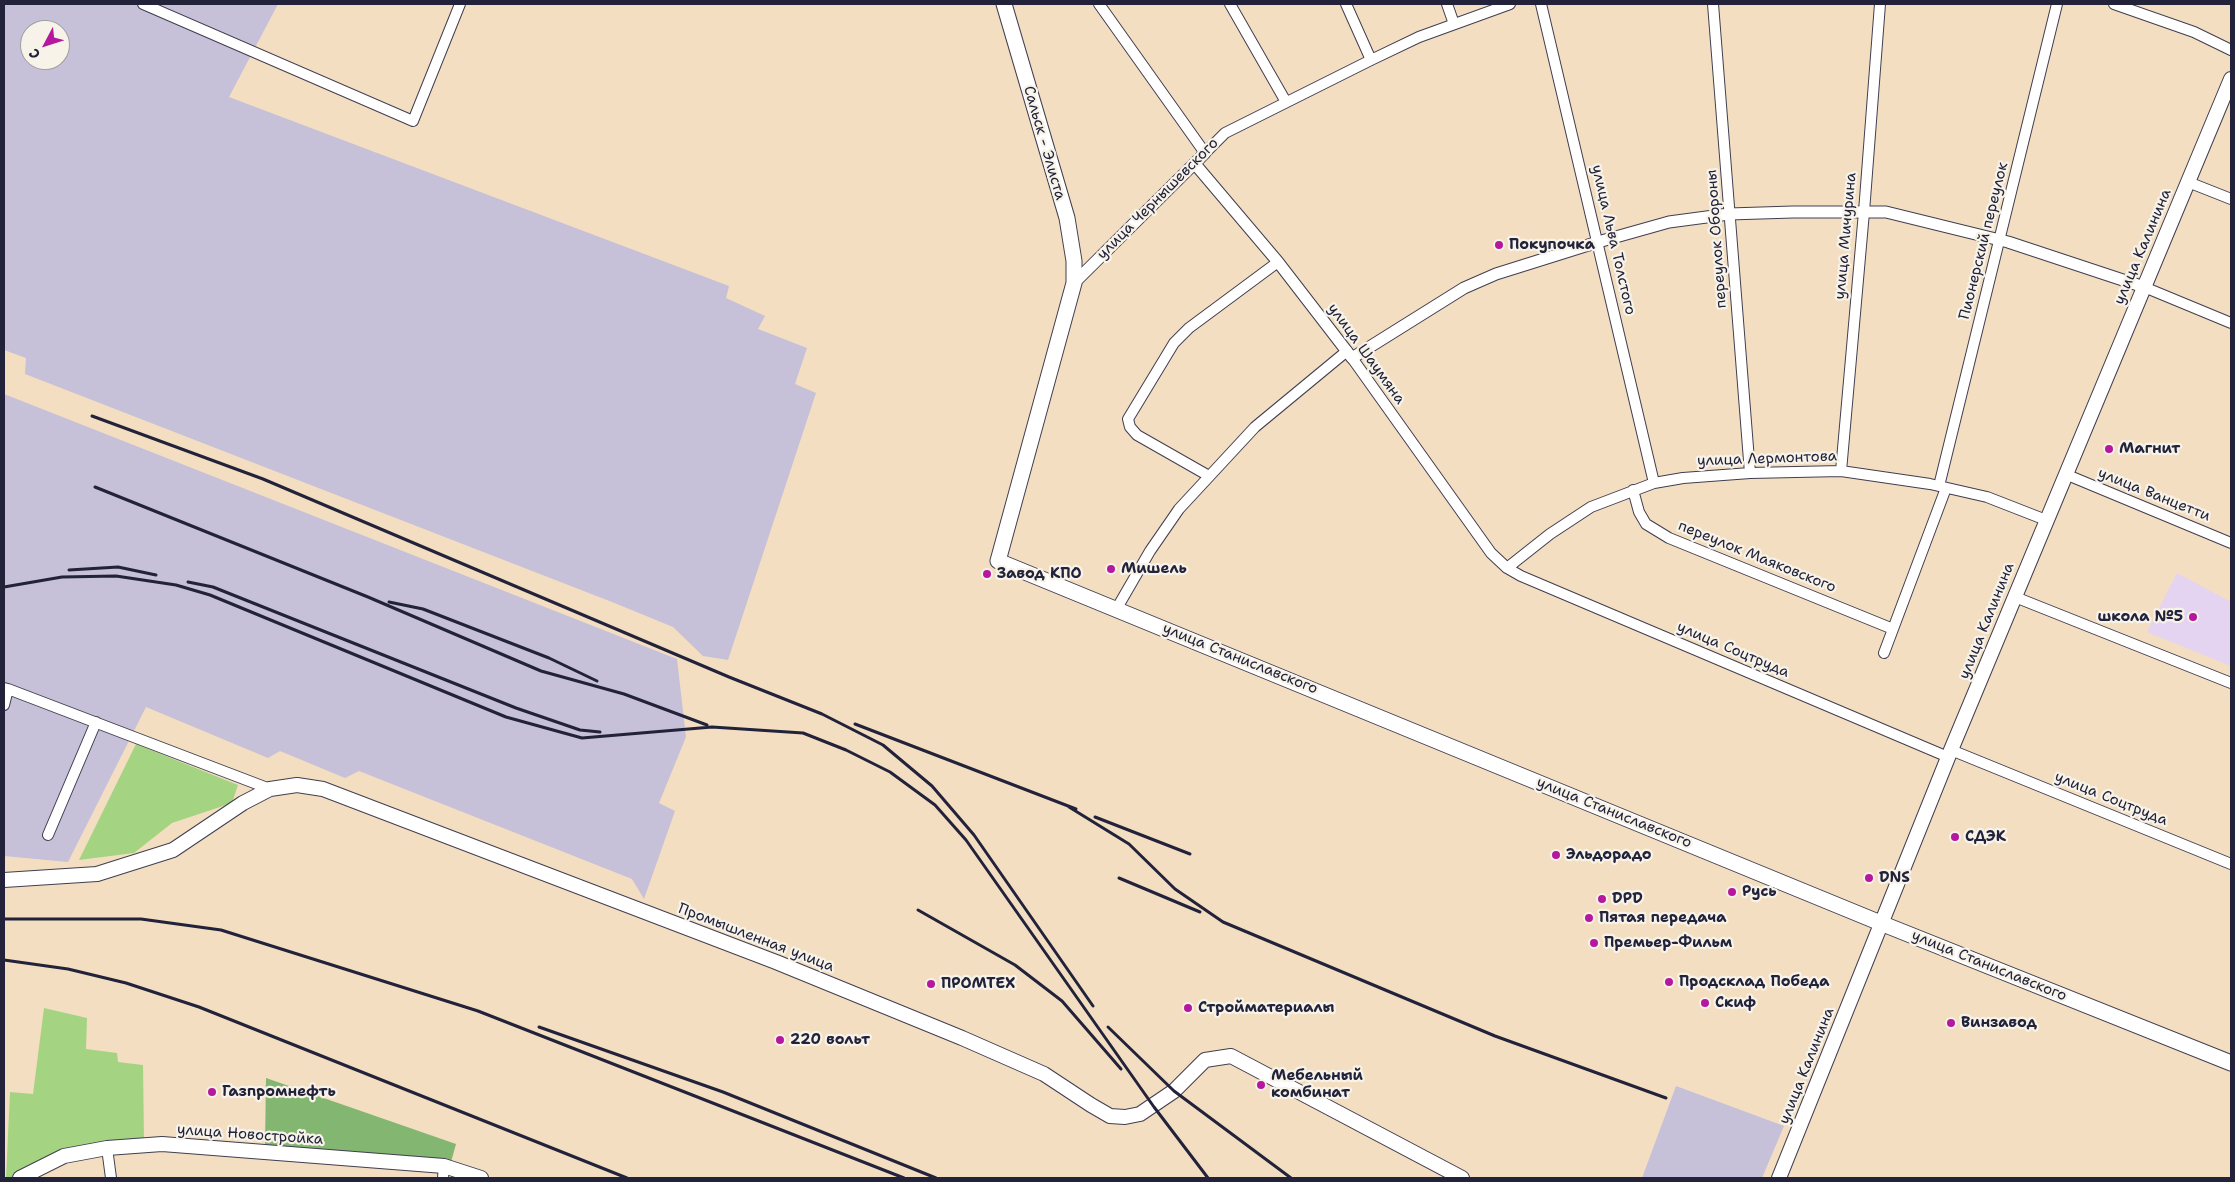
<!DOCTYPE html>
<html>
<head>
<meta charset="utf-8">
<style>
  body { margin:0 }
  #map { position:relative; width:2235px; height:1182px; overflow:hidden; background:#f3dec1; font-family:"Shantell Sans",sans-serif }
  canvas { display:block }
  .frame { position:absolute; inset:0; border:5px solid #22223b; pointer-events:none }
  .north { position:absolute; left:20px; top:20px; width:50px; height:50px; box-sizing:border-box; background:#f7f3e8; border:1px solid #a29fa3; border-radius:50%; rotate:230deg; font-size:14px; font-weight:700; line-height:20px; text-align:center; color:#22223b }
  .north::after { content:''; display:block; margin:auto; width:18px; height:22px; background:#b5179e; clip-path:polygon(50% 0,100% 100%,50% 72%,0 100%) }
</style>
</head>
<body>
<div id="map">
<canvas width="2235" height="1182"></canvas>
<div class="frame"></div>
<div class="north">С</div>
</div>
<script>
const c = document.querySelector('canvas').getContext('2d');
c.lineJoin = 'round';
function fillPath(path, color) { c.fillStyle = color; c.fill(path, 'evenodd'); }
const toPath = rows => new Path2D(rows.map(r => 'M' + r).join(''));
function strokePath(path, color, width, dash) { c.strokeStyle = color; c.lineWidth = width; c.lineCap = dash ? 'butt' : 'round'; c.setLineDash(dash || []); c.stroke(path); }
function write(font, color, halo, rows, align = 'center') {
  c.font = font + ' "Shantell Sans",sans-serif'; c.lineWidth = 4.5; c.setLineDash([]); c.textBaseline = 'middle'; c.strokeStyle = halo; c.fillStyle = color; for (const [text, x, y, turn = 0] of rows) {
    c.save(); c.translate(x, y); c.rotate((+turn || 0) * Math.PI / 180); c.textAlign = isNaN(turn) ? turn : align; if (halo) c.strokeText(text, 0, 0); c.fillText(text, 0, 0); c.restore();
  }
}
const built = toPath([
  [2177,573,2231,602,2231,666,2147,632]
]);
const industrial = toPath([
  [4,4,278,4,229,97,729,286,726,298,765,316,758,329,807,348,795,384,816,393,728,660,703,656,673,627,612,602,25,374,26,358,4,350],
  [30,30,60,30,60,60,30,60],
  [4,394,677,659,686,737,659,803,675,811,644,899,632,879,359,771,345,778,280,751,268,758,146,707,68,862,4,856],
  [1676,1086,1784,1126,1762,1178,1642,1178]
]);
const green = toPath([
  [136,744,238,785,232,803,172,823,134,853,79,860],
  [44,1008,87,1018,86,1049,117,1053,118,1062,143,1065,144,1140,19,1173,13,1178,6,1178,10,1092,33,1094]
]);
const forest = toPath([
  [266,1078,456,1144,451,1162,265,1147]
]);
const minor = toPath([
  [143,4,413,121,460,4],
  [1099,4,1205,153,1225,133,1371,60,1419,37,1510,4],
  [1230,4,1286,102],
  [1346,4,1371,60],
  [1447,4,1454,24],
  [1541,4,1654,483],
  [1713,4,1750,473],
  [2114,4,2194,32,2231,50],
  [2188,182,2231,199],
  [2144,287,2231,323],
  [1352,358,1491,553,1507,568,1521,576,1948,757],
  [1841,471,1864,212,1880,4],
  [2065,474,2231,543],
  [1209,476,1137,435,1130,427,1128,419,1174,343,1189,328,1278,262],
  [1939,486,2057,4],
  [1633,490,1639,512,1646,524,1669,538,1893,629],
  [1507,568,1550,534,1591,507,1654,483,1683,478,1750,473,1841,471,1930,484,1987,497,2046,520],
  [2015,597,2231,683],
  [1117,608,1150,551,1179,509,1255,427,1347,351],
  [1884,653,1946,488],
  [4,688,8,689,4,705],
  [8,689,270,789],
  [1951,750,2231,864],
  [48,835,96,722],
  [107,1148,111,1178],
  [443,1178,444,1166]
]);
const tertiary = toPath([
  [1195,164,1278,262,1352,358,1464,288,1496,274,1598,242,1669,222,1729,214,1793,212,1886,212,2008,242,2144,287],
  [1074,283,1205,153]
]);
const secondary = toPath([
  [4,880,97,874,173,850,243,803,270,789,297,785,323,789,776,962,962,1038,1044,1074,1091,1105,1110,1116,1125,1117,1140,1114,1174,1091,1205,1060,1231,1056,1462,1178],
  [20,1178,64,1156,107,1148,162,1144,444,1166,481,1178],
  [1779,1178,1951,750,2231,79]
]);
const primary = toPath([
  [1004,4,1067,218,1074,261,1074,283,998,561,1883,924,2231,1063]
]);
const rail = toPath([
  [92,416,263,479,729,677,822,714,883,745,932,786,974,835,1093,1006],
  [95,487,368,597,541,671,624,694,707,725],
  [69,570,118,567,156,575],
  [188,582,213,587,516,708,580,730,600,732],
  [4,587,62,577,116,576,176,585,210,595,506,717,582,738,712,727,803,733,846,750,890,772,935,805,966,840,1154,1107,1208,1178],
  [389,602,423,609,549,658,597,681],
  [855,724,1076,809],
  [1069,807,1129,844,1175,889,1223,922,1495,1036,1666,1098],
  [1095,817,1190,854],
  [1119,878,1200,912],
  [918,910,1015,965,1062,1001,1121,1069],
  [4,919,141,919,221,930,478,1011,904,1178],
  [4,960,68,969,126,983,199,1007,627,1178],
  [539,1027,723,1092,936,1178],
  [1108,1027,1174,1091,1291,1178]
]);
const markers = [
  [1499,245,5,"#b5179e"],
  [2109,449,5,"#b5179e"],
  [1111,569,5,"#b5179e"],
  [987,574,5,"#b5179e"],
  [2193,617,5,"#b5179e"],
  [1955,837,5,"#b5179e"],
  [1556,855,5,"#b5179e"],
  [1869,878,5,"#b5179e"],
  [1732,892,5,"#b5179e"],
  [1602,899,5,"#b5179e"],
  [1589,918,5,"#b5179e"],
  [1594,943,5,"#b5179e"],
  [1669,982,5,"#b5179e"],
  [931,984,5,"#b5179e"],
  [1705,1003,5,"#b5179e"],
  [1188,1008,5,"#b5179e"],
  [1951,1023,5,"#b5179e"],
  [780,1040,5,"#b5179e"],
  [1261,1085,5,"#b5179e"],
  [212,1092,5,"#b5179e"]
];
const streetNames = [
  ["Сальск - Элиста",1044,143,74],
  ["улица Чернышевского",1158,199,-45],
  ["улица Мичурина",1846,236,-85],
  ["переулок Обороны",1717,239,-94],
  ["улица Льва Толстого",1613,240,77],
  ["Пионерский переулок",1984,241,-76],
  ["улица Калинина",2143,247,-67],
  ["улица Шаумяна",1366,354,54],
  ["улица Лермонтова",1767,459,-2],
  ["улица Ванцетти",2154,495,22],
  ["переулок Маяковского",1757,557,22],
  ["улица Калинина",1987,621,-68],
  ["улица Соцтруда",1733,650,23],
  ["улица Станиславского",1240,659,22],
  ["улица Соцтруда",2111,799,22],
  ["улица Станиславского",1614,813,22],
  ["Промышленная улица",756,938,21],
  ["улица Станиславского",1989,966,22],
  ["улица Калинина",1807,1066,-68],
  ["улица Новостройка",250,1135,4]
];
const poiNames = [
  ["Покупочка",1509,245],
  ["Магнит",2119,449],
  ["Мишель",1121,569],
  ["Завод КПО",997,574],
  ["школа №5",2183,617,"right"],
  ["СДЭК",1965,837],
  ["Эльдорадо",1566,855],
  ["DNS",1879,878],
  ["Русь",1742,892],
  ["DPD",1612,899],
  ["Пятая передача",1599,918],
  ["Премьер-Фильм",1604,943],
  ["Продсклад Победа",1679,982],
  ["ПРОМТЕХ",941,984],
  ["Скиф",1715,1003],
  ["Стройматериалы",1198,1008],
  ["Винзавод",1961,1023],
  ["220 вольт",790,1040],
  ["Мебельный",1271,1076],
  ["комбинат",1271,1093],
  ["Газпромнефть",222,1092]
];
fillPath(built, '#e4d3f1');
fillPath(industrial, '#c6c0d9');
fillPath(green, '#a4d482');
fillPath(forest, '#83b670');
strokePath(minor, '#413e4f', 12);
strokePath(tertiary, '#413e4f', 13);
strokePath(secondary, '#413e4f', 16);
strokePath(primary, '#413e4f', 17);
strokePath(minor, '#fff', 10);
strokePath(tertiary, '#fff', 11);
strokePath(secondary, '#fff', 14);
strokePath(primary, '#fff', 15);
strokePath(rail, '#22223b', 3);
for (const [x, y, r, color] of markers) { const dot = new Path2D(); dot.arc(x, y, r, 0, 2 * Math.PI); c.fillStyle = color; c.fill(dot); strokePath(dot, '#f7f3e8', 2); }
write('15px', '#22223b', '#f7f3e8', streetNames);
write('bold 15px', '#22223b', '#f7f3e8', poiNames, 'left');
</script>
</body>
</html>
